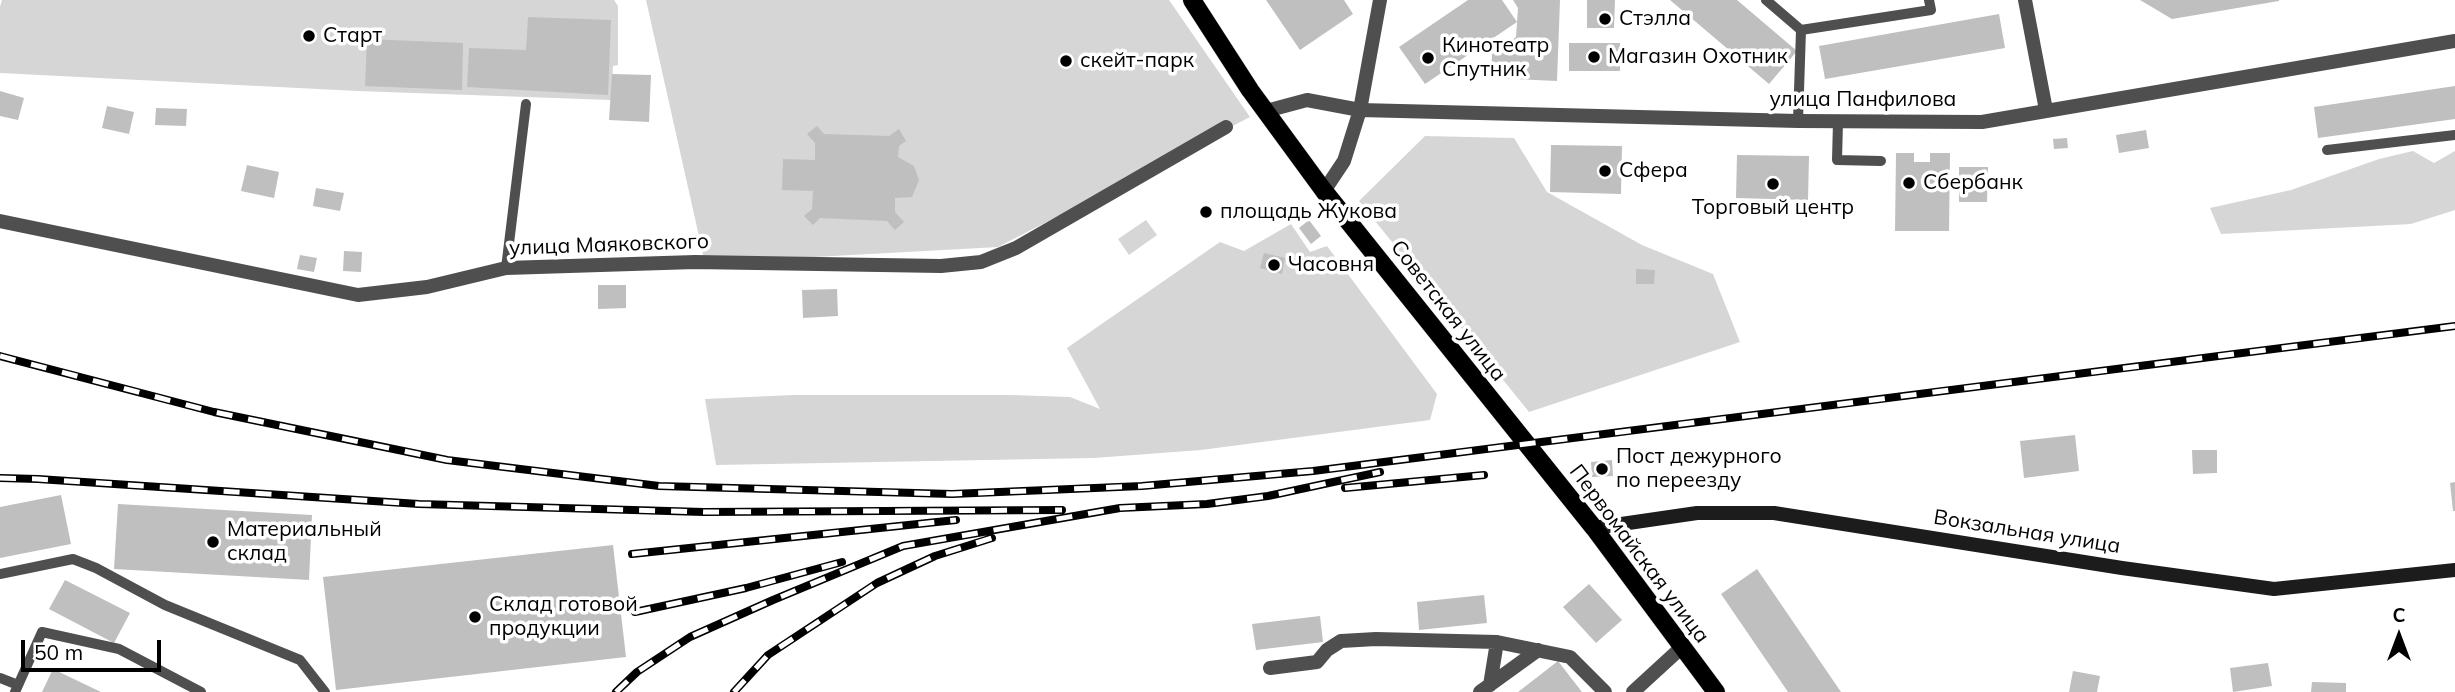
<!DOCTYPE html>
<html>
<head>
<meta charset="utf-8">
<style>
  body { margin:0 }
  #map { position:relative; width:2455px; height:692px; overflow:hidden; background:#fff; font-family:Mulish,sans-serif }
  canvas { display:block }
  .north { position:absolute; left:2364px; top:601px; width:70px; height:70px; -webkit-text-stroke:5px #fff; paint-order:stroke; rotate:0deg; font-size:19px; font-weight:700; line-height:28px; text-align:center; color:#000 }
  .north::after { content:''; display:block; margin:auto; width:24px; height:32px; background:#000; clip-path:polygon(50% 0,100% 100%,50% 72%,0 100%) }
  .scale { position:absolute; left:21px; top:640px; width:140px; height:32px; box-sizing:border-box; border:4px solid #000; border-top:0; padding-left:9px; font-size:21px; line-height:24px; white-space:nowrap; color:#000; -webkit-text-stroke:5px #fff; paint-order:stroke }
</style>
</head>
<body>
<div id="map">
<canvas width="2455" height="692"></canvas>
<div class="north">С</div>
<div class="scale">50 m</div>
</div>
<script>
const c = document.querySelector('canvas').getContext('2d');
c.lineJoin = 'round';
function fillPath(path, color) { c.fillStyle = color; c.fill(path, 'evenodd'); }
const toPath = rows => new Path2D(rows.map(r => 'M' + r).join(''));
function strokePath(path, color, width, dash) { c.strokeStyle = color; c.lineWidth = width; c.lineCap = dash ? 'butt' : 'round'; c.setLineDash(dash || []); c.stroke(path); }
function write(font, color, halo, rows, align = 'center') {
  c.font = font + ' Mulish,sans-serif'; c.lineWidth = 7; c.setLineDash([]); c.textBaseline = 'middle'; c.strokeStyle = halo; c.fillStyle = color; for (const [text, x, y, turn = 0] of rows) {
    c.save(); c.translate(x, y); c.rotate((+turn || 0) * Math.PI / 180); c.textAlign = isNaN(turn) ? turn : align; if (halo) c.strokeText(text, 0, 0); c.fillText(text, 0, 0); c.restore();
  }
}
const green = toPath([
  [2,0,614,0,618,6,618,65,613,66,611,100,358,91,0,73,0,7],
  [646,0,1169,0,1250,117,998,247,705,263],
  [1425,136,1514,138,1547,192,1642,245,1713,274,1740,342,1529,412,1359,201],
  [2413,151,2434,163,2455,151,2455,210,2411,224,2221,234,2210,208,2291,190,2379,159],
  [1146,220,1157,235,1129,255,1118,239],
  [1291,224,1310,252,1327,246,1437,394,1430,420,1201,450,1094,458,716,465,705,399,793,395,1012,395,1070,397,1100,409,1067,348,1220,242,1244,251]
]);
const building = toPath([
  [1266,0,1344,0,1353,14,1300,50],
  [1468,0,1502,0,1517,22,1425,84,1399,47],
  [1513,0,1560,0,1557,81,1491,78,1492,54,1516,37,1518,8],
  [1587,0,1615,0,1614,28,1587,28],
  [1670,0,1737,0,1797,51,1769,84],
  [2140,0,2279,0,2279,1,2172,19],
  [1999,14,2005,48,1825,79,1819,46],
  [528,17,611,20,608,95,467,87,469,48,526,50],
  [367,39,463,43,462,90,365,86],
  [1569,43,1620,43,1620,71,1569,71],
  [612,74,651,75,649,122,609,120],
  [2455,86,2455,119,2318,138,2314,107],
  [0,91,24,98,18,120,0,116],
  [107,106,134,112,129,134,102,128],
  [156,108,187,109,186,126,155,125],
  [817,126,824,134,889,136,899,129,906,141,899,146,898,157,914,166,919,180,912,197,895,198,895,212,904,222,895,230,887,221,820,218,813,225,804,216,812,209,813,191,782,190,783,159,815,160,815,143,807,134],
  [2146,130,2149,148,2119,153,2116,135],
  [2067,138,2068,148,2054,149,2053,139],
  [1551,145,1622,146,1621,194,1550,192],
  [1896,153,1914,153,1914,162,1930,162,1930,153,1950,153,1949,231,1895,231],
  [1737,155,1809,156,1808,200,1736,198],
  [247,165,279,172,274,198,241,191],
  [1959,167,1988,167,1987,202,1959,202],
  [316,188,344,193,340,211,313,206],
  [1309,220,1321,236,1311,244,1299,228],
  [344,251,362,252,361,272,343,271],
  [1264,253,1285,258,1282,274,1260,268],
  [300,255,317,258,314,272,297,269],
  [1636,269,1655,270,1654,284,1636,284],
  [598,285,626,285,626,308,598,309],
  [837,289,838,316,803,318,802,290],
  [2075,435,2079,471,2024,478,2020,441],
  [2192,450,2217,450,2217,473,2193,474],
  [1612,460,1613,476,1592,477,1591,462],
  [2455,482,2455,511,2453,511,2450,483],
  [61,495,71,544,0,558,0,507],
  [118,504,312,515,309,580,114,569],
  [613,545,626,657,336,690,323,577],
  [1757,569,1841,692,1788,692,1721,594],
  [65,580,130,613,114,643,49,609],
  [1589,584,1622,620,1596,643,1563,607],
  [1484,595,1487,623,1419,630,1417,602],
  [1320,616,1323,642,1256,650,1252,624],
  [1558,661,1582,692,1518,692],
  [2268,663,2272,686,2233,692,2230,668],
  [53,669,101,692,42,692],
  [2073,671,2100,676,2097,692,2069,692],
  [2312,682,2346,683,2346,692,2311,692]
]);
const lane = toPath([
  [1766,0,1801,30],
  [1798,121,1801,30,1931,10,1929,0],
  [1838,122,1837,160,1881,161],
  [2327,150,2455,135],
  [506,268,526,104],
  [0,574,73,559,96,568,165,605,300,660,325,692],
  [0,678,18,685],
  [15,692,42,632,119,649,201,692]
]);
const street = toPath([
  [2025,0,2046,110],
  [1266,111,1307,100,1360,110,1798,121,1982,122,2455,41],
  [1324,191,1344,161,1360,110,1380,0],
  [0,221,358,295,427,287,506,268,695,262,941,266,981,262,1016,248,1226,127],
  [1270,668,1317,662,1327,650,1341,641,1376,639,1497,642,1570,657,1605,692],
  [1490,685,1497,642],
  [1480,692,1538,650],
  [1633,692,1682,647]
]);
const secondary = toPath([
  [1594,528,1697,513,1774,513,2122,568,2274,589,2455,570]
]);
const primary = toPath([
  [1192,0,1250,90,1324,191,1594,528,1716,692]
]);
const rail = toPath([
  [0,356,214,412,447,460,659,486,952,494,1142,486,1313,471,2455,326],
  [0,478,38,479,419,504,704,512,1062,510],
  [1345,488,1484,475],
  [632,554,956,520],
  [635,612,746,588,842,562],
  [616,692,637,672,690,637,773,600,903,546,1120,508,1207,504,1268,496,1380,472],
  [734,692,768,655,877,583,935,556,992,538]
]);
const markers = [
  [1605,19,7,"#000"],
  [309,36,7,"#000"],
  [1594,57,7,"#000"],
  [1428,58,7,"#000"],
  [1066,61,7,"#000"],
  [1605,171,7,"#000"],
  [1909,183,7,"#000"],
  [1773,184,7,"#000"],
  [1206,212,7,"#000"],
  [1274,265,7,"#000"],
  [1602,469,7,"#000"],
  [213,542,7,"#000"],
  [475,617,7,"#000"]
];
const poiNames = [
  ["Стэлла",1619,19],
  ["Старт",323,36],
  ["Кинотеатр",1442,46],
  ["Спутник",1442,70],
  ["Магазин Охотник",1608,57],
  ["скейт-парк",1080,61],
  ["Сфера",1619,171],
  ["Сбербанк",1923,183],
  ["Торговый центр",1773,208,"center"],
  ["площадь Жукова",1220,212],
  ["Часовня",1288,265],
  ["Пост дежурного",1616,457],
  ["по переезду",1616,481],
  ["Материальный",227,530],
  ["склад",227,554],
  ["Склад готовой",489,605],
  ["продукции",489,629]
];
const streetNames = [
  ["улица Панфилова",1863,100],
  ["улица Маяковского",609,245,-2],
  ["Советская улица",1448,311,52],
  ["Вокзальная улица",2027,532,9],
  ["Первомайская улица",1639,554,53]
];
fillPath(green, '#d6d6d6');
fillPath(building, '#bfbfbf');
strokePath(primary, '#dbdbdb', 19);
strokePath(lane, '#4f4f4f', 10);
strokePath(street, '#4f4f4f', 14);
strokePath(secondary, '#1c1c1c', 14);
strokePath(primary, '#000', 18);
strokePath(rail, '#000', 8);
strokePath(rail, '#fff', 5, [16]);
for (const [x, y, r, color] of markers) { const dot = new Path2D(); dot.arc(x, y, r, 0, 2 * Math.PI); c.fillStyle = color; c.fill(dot); strokePath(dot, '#fff', 2.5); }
write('21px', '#000', '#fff', poiNames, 'left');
write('21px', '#000', '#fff', streetNames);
</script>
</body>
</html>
